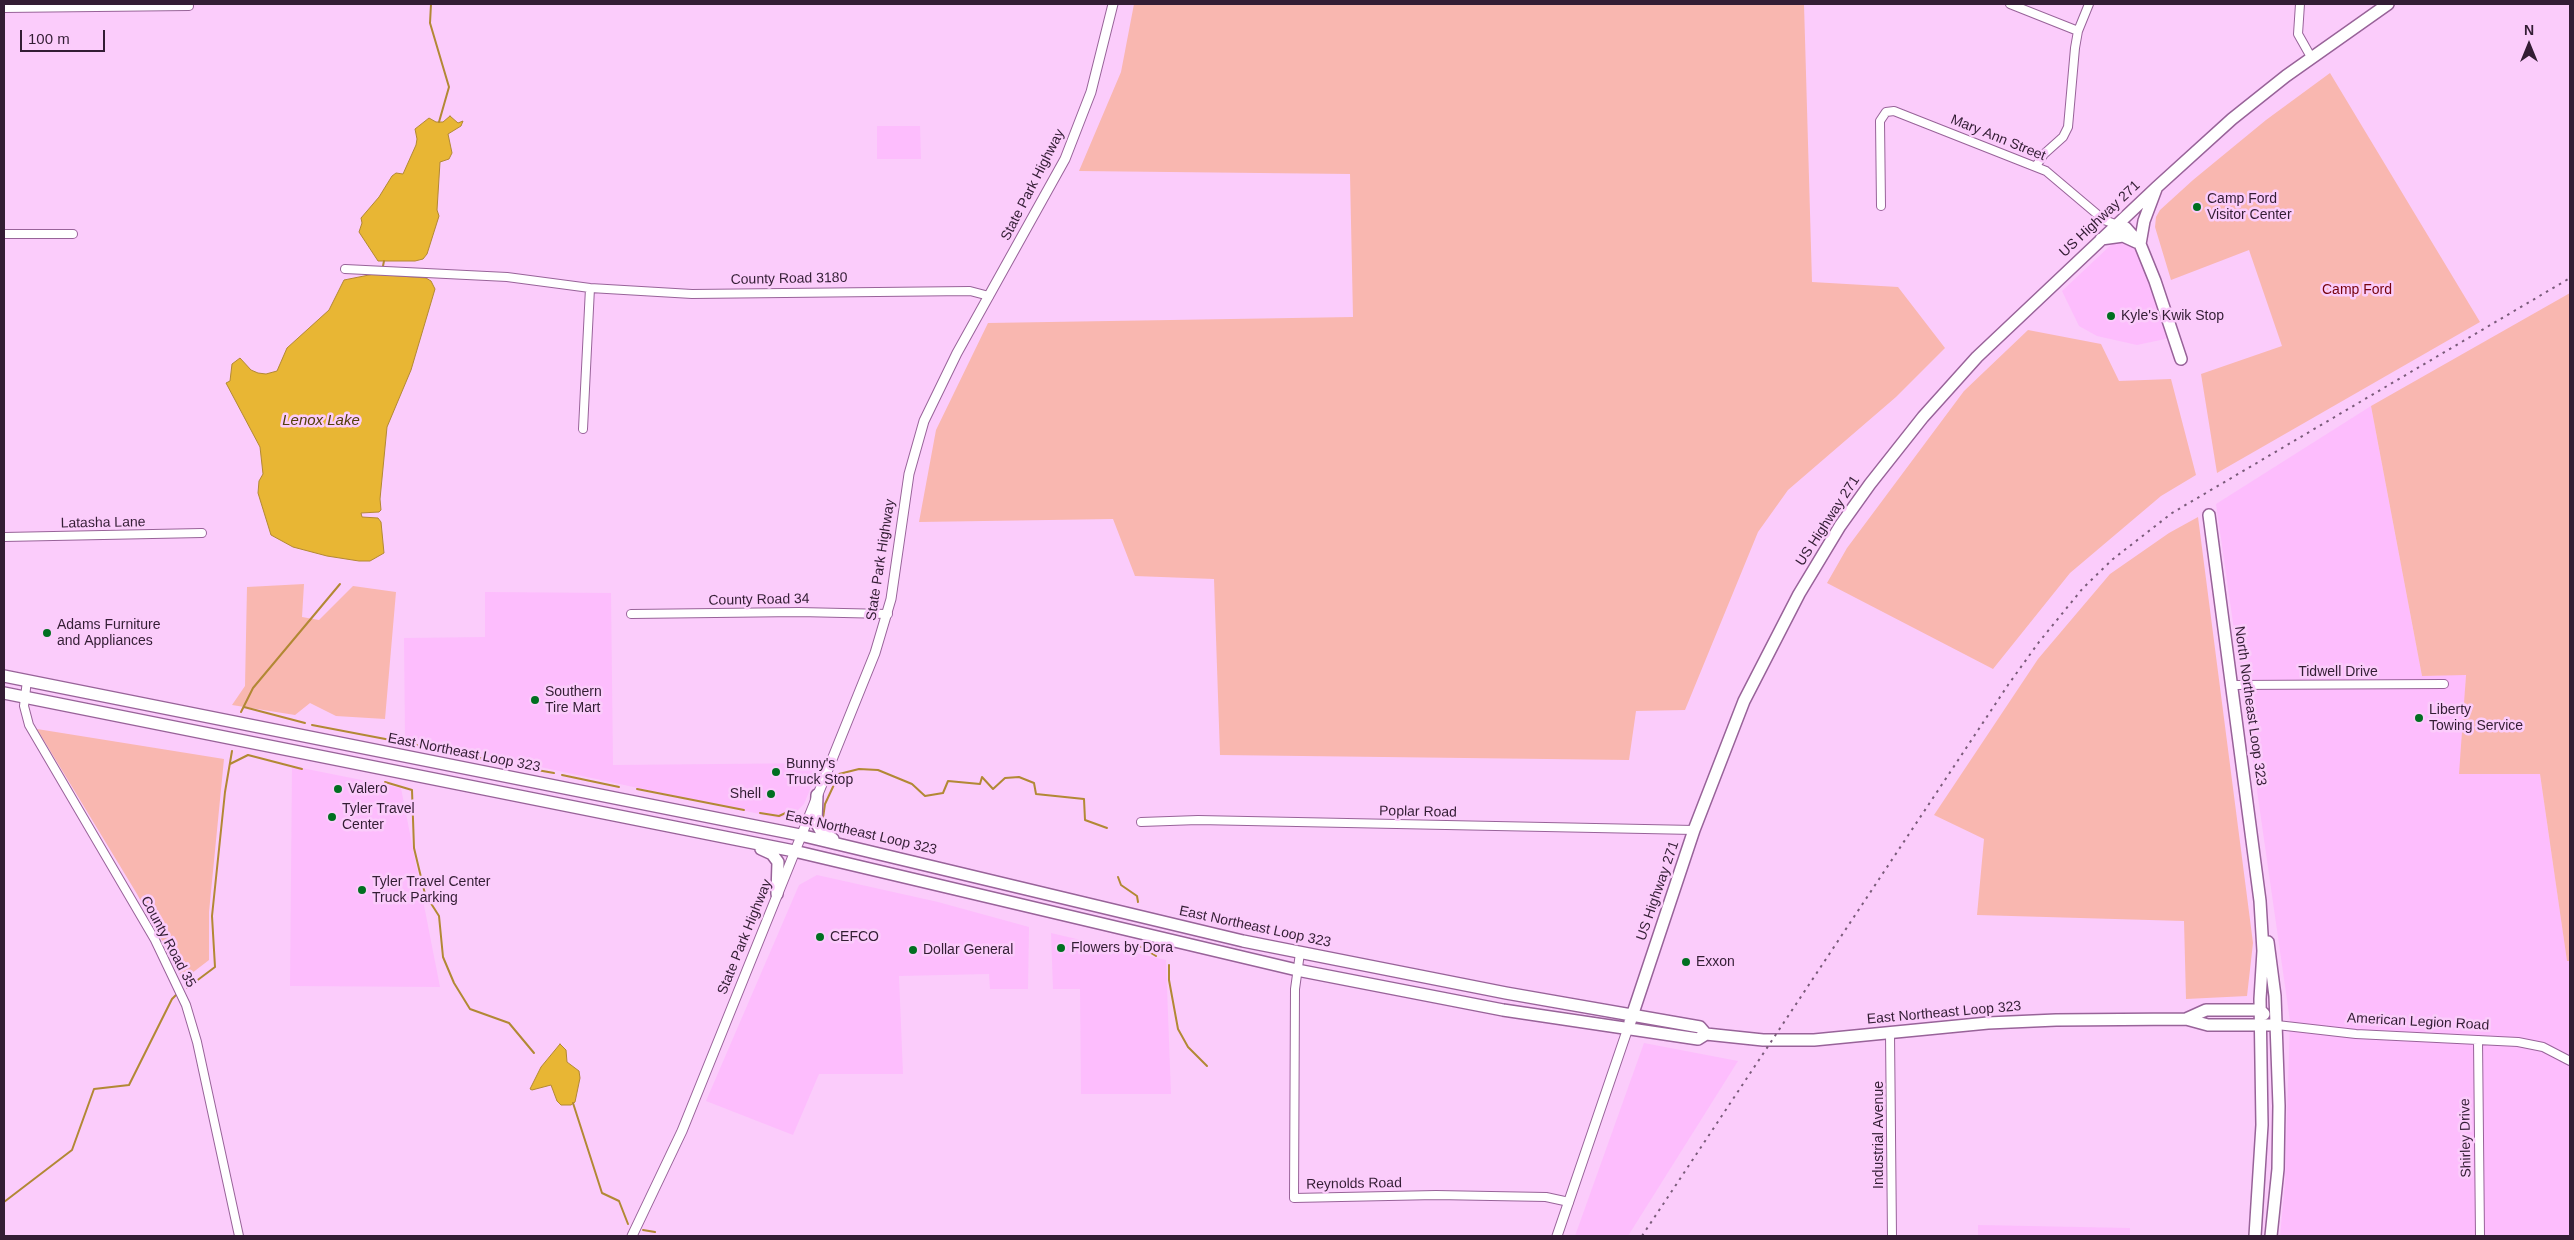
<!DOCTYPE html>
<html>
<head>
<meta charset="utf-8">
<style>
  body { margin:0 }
  #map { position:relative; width:2574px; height:1240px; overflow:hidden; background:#fbccfb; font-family:Arial,sans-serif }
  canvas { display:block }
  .frame { position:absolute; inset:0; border:5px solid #331d34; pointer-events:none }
  .north { position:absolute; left:2504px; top:20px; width:50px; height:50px; -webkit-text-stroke:4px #fbccfb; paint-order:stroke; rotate:0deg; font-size:14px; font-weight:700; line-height:20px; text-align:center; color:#331d34 }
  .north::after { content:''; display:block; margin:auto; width:18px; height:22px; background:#331d34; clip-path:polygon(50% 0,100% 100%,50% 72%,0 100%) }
  .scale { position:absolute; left:20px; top:30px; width:85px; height:22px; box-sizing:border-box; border:2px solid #331d34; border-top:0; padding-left:6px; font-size:15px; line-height:18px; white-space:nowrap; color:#331d34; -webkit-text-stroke:4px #fbccfb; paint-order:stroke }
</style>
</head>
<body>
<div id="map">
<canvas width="2574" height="1240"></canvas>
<div class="frame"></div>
<div class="north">N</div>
<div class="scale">100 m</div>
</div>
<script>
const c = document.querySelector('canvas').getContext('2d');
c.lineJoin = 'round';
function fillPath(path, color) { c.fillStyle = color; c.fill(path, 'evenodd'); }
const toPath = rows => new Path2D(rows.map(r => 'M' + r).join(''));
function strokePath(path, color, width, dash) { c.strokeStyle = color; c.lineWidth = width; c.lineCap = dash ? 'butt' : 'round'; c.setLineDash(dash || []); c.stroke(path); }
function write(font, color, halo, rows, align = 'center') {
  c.font = font + ' Arial,sans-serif'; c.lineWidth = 5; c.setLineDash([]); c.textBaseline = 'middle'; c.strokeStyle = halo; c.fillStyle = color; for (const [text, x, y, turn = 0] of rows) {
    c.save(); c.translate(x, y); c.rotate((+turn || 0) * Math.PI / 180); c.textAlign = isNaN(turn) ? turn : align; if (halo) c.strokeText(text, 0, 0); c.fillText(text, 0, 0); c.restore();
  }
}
const built = toPath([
  [877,126,920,126,921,159,877,159],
  [2115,241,2130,242,2135,247,2152,286,2170,338,2137,345,2097,336,2079,326,2062,291],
  [2371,406,2422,676,2466,674,2465,690,2540,774,2567,960,2570,961,2570,1236,2280,1236,2285,1182,2290,1021,2216,504],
  [485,592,611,593,613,765,821,763,804,804,792,816,778,818,405,738,404,638,485,637],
  [292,766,401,788,440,987,290,986],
  [817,875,938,902,1029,927,1028,989,990,989,989,974,899,976,903,1074,819,1074,793,1135,706,1101,799,885],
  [1051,933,1166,960,1171,1094,1081,1094,1080,989,1053,989],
  [1644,1043,1738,1061,1628,1236,1575,1236],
  [1978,1225,2130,1228,2130,1236,1978,1236]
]);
const green = toPath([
  [1134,4,1804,4,1812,282,1898,287,1945,348,1896,397,1788,490,1758,532,1685,710,1636,711,1629,760,1220,755,1214,579,1135,576,1113,519,919,522,936,430,988,323,1353,317,1350,174,1079,171,1121,72],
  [2330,73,2480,322,2217,473,2201,374,2282,346,2249,250,2171,280,2155,227,2156,217,2160,210,2193,180,2266,120],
  [2570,293,2570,961,2567,961,2540,774,2459,774,2466,675,2422,676,2371,406],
  [2028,330,2101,344,2119,381,2171,379,2196,475,2161,496,2070,573,1993,669,1827,583,1847,548,1964,391],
  [2198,517,2253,943,2247,996,2186,999,2184,921,1977,915,1984,839,1934,815,2038,659,2110,574,2169,533],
  [304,584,302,617,319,620,353,586,396,592,385,719,336,716,310,703,295,715,232,705,245,686,247,587],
  [37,729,224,759,209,912,209,960,183,980,137,894]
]);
const water = toPath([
  [450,116,458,123,463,121,461,126,448,134,452,153,449,159,440,162,437,210,439,216,427,254,423,259,415,261,378,261,359,232,362,223,361,218,379,197,392,176,396,173,403,174,416,145,417,139,415,129,429,118,436,122,443,122,450,116],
  [374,274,426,278,431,281,435,289,411,370,387,427,380,499,381,510,379,512,361,513,362,517,378,518,381,522,384,553,370,561,359,561,327,556,293,547,271,535,258,493,259,481,263,474,260,447,226,383,230,381,232,364,240,358,251,370,258,373,266,374,277,371,287,348,329,310,344,280,374,274],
  [560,1044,566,1050,567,1062,579,1071,580,1078,575,1102,571,1105,561,1105,557,1101,551,1085,532,1090,530,1089,541,1067,560,1044]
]);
const stream = toPath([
  [431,4,430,23,449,87,439,122],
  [383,266,384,261],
  [244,707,305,723],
  [241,712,253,688,340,584],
  [312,725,422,746],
  [432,748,499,762],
  [230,764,248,755,302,769],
  [520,767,554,773],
  [562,775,619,787],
  [385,782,412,790,414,848,425,894,439,916,443,957,454,983,470,1009,509,1023,534,1053],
  [637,789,744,810],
  [760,813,779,816,790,811,796,813],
  [823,818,825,804,839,774,859,769,878,770,912,784,925,796,943,793,948,781,980,784,982,777,993,789,1005,778,1019,777,1034,783,1036,794,1084,799,1085,820,1107,828],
  [1118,877,1121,885,1137,896,1138,902],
  [1131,944,1149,949,1151,953,1156,956],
  [1169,965,1169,980,1178,1029,1188,1047,1207,1066],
  [187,988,215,967,212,916,225,792,232,751],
  [573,1103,602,1193,619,1201,628,1224],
  [4,1202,72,1150,94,1089,129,1085,172,999,176,995],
  [643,1230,655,1232]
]);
const minor = toPath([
  [2010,4,2078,31],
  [2300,4,2298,34,2311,57],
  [4,8,189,6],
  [2036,166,2044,154,2063,137,2068,127,2075,48,2078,31,2089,4],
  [1881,206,1880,121,1886,112,1894,111,2046,171,2104,220,2118,225],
  [4,234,73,234],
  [345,269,507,277,590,288,692,294,970,291,989,296],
  [583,429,590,288],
  [4,537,202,533],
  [631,614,799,612,888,614],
  [27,680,24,706,29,725,155,940,186,1005,197,1042,239,1236],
  [2232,685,2444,684],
  [1141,822,1198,820,1694,830],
  [1300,953,1295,989,1294,1198,1436,1195,1546,1197,1569,1202],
  [2277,1025,2356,1034,2518,1042,2543,1047,2570,1061],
  [1890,1033,1892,1236],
  [2478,1040,2480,1236]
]);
const major = toPath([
  [632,1236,682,1131,875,653,891,599,909,474,924,421,957,353,1065,159,1091,92,1113,4],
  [1557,1236,1628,1028]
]);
const highway = toPath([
  [2118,225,2126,228,2140,244,2155,281,2181,359],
  [2101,239,2123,236,2136,242],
  [2140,244,2144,221,2156,189],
  [2209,515,2260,901,2263,951,2260,999,2262,1125,2255,1236],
  [4,676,800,835,1243,941,1506,993,1700,1027,1706,1034],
  [4,693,794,851,1297,970,1503,1010,1698,1039,1706,1034,1763,1040,1814,1040,1988,1023,2056,1020,2186,1019,2208,1025,2277,1025],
  [817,795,816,822,821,831,833,839],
  [761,849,772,854,778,862,777,894],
  [2268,942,2275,996,2279,1106,2278,1169,2271,1236],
  [2186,1019,2206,1010,2260,1010,2264,1014],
  [1630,1022,1694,830,1744,701,1799,594,1840,526,1870,484,1923,417,1977,357,2157,187,2232,119,2286,76,2388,4]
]);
const rail = toPath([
  [1642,1236,2008,685,2039,642,2083,588,2113,559,2172,513,2570,278]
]);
const markers = [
  [2197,207,5,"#006f20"],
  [2111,316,5,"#006f20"],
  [47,633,5,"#006f20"],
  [535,700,5,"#006f20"],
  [2419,718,5,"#006f20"],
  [776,772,5,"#006f20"],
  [338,789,5,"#006f20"],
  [771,794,5,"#006f20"],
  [332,817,5,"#006f20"],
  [362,890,5,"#006f20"],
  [820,937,5,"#006f20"],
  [1061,948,5,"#006f20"],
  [913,950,5,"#006f20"],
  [1686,962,5,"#006f20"]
];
const streetNames = [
  ["Mary Ann Street",1998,138,22],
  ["State Park Highway",1033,185,-63],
  ["US Highway 271",2100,219,-43],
  ["County Road 3180",789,279,-1],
  ["US Highway 271",1828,521,-57],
  ["Latasha Lane",103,523,-1],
  ["State Park Highway",881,560,-81],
  ["County Road 34",759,600,-1],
  ["Tidwell Drive",2338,672],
  ["North Northeast Loop 323",2250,706,82],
  ["East Northeast Loop 323",464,753,11],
  ["Poplar Road",1418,812,1],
  ["East Northeast Loop 323",861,833,13],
  ["US Highway 271",1658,891,-71],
  ["East Northeast Loop 323",1255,927,12],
  ["State Park Highway",745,937,-68],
  ["County Road 35",168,942,62],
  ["East Northeast Loop 323",1944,1013,-5],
  ["American Legion Road",2418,1022,3],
  ["Industrial Avenue",1879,1135,-90],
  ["Shirley Drive",2466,1138,-91],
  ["Reynolds Road",1354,1184,-1]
];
const poiNames = [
  ["Camp Ford",2207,199],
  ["Visitor Center",2207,215],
  ["Kyle's Kwik Stop",2121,316],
  ["Adams Furniture",57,625],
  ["and Appliances",57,641],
  ["Southern",545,692],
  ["Tire Mart",545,708],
  ["Liberty",2429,710],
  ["Towing Service",2429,726],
  ["Bunny's",786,764],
  ["Truck Stop",786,780],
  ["Valero",348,789],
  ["Shell",761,794,"right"],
  ["Tyler Travel",342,809],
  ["Center",342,825],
  ["Tyler Travel Center",372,882],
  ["Truck Parking",372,898],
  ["CEFCO",830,937],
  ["Flowers by Dora",1071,948],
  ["Dollar General",923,950],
  ["Exxon",1696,962]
];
const parkNames = [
  ["Camp Ford",2357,290]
];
const waterNames = [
  ["Lenox Lake",321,421]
];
fillPath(built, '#fdbdfd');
fillPath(green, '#f9b7b0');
fillPath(water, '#e8b634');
strokePath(water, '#b28834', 1);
strokePath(stream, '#b28834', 2);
strokePath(minor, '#986399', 10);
strokePath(major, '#986399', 11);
strokePath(highway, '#986399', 14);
strokePath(minor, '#fff', 8);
strokePath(major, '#fff', 9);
strokePath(highway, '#fff', 11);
strokePath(rail, '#7a5b7a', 2, [2.5, 5]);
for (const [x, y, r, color] of markers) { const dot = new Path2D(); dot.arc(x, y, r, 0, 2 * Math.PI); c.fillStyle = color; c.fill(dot); strokePath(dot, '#fbccfb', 2); }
write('14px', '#331d34', '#fbccfb', streetNames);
write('14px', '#331d34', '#fbccfb', poiNames, 'left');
write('14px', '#76030c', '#fbccfb', parkNames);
write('italic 15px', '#54400c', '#fbccfb', waterNames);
</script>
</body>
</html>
